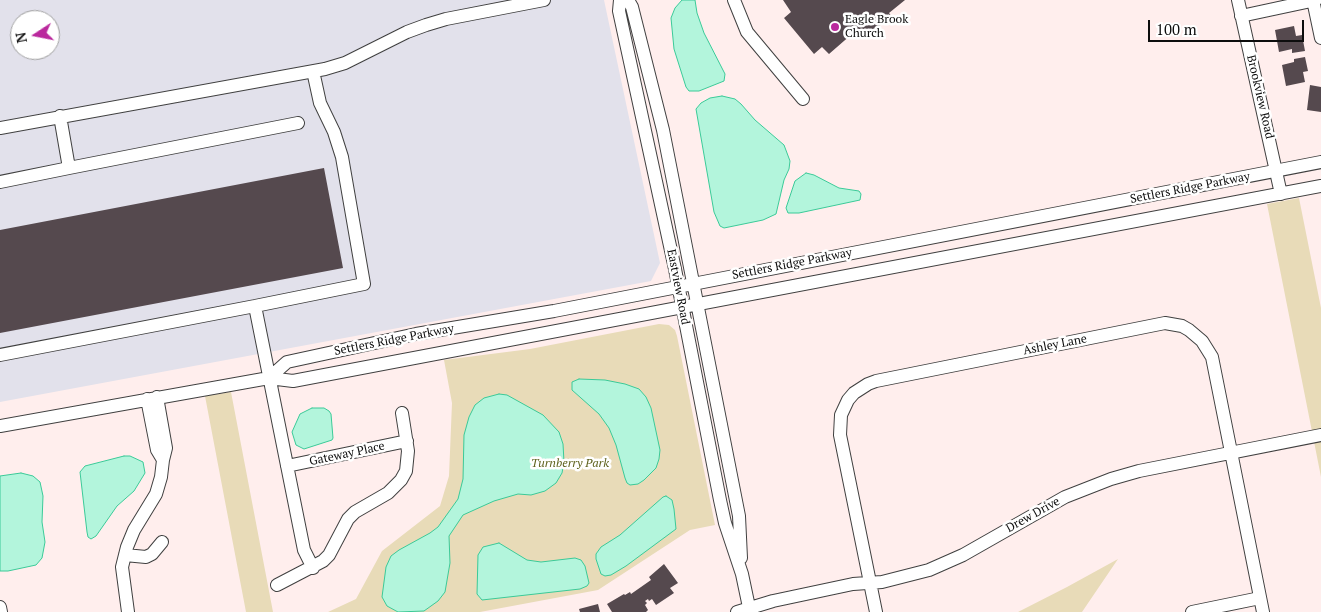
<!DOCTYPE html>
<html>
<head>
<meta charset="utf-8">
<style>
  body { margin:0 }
  #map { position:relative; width:1321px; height:612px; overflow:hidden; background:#ffeeed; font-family:"PT Serif",serif }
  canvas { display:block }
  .north { position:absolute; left:10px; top:10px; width:50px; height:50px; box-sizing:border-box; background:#fff; border:1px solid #9e9e9e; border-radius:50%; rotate:259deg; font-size:14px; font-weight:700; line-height:20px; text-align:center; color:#0d0d0d }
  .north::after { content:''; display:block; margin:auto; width:18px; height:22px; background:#ba289d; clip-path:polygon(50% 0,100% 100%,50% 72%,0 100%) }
  .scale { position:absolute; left:1148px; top:20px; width:156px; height:22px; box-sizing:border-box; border:2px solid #0d0d0d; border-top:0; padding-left:6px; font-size:15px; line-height:18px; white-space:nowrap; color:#0d0d0d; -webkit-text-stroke:4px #fff; paint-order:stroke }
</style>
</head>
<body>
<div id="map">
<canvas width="1321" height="612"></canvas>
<div class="north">N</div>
<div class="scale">100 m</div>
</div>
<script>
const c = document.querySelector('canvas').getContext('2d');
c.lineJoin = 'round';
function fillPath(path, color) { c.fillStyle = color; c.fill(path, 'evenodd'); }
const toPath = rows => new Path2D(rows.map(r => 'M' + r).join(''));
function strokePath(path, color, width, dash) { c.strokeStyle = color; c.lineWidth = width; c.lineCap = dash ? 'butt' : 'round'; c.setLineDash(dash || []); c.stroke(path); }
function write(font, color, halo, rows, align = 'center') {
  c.font = font + ' "PT Serif",serif'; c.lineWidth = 5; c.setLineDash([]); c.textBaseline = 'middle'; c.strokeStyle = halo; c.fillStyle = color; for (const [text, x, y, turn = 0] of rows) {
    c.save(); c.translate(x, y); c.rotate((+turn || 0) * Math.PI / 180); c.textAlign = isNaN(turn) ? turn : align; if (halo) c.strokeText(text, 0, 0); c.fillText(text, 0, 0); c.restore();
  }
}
const industrial = toPath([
  [0,0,604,0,660,263,651,281,0,402],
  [20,20,50,20,50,50,20,50]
]);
const green = toPath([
  [1299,198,1321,308,1321,477,1267,204],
  [659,324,669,325,675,330,677,336,715,525,690,530,598,590,480,612,328,612,356,599,382,551,440,506,449,476,452,403,444,360,530,349],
  [231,392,273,612,246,612,205,396],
  [1118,559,1082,612,1018,612,1067,587]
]);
const water = toPath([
  [682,0,695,0,697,13,704,33,725,74,724,81,699,91,689,91,686,87,674,49,671,18,675,8,682,0],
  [722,96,735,99,741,104,755,120,784,145,790,161,789,169,784,180,776,214,763,220,724,228,720,226,714,212,696,109,701,103,710,98,722,96],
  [806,173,814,175,839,188,859,191,861,194,860,200,799,213,788,213,786,208,795,181,806,173],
  [579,379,605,380,625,384,639,389,646,397,651,408,660,450,659,459,656,468,644,480,638,484,630,485,627,483,625,478,616,445,609,428,599,414,572,390,572,382,579,379],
  [499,394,507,395,543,415,559,432,563,444,564,462,562,473,556,483,545,491,531,495,518,494,494,501,463,515,449,536,450,563,445,592,438,601,424,611,398,612,387,606,382,597,386,567,391,556,399,550,430,533,438,527,458,499,463,479,464,435,469,417,475,405,484,398,499,394],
  [312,408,324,408,329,411,331,414,333,438,332,440,304,449,296,445,292,432,300,414,312,408],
  [124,456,130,456,143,462,145,473,134,491,117,506,96,536,91,539,88,537,87,532,80,472,85,466,124,456],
  [21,473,33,476,40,482,43,496,42,522,45,542,42,558,36,565,8,571,0,571,0,476,21,473],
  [666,496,672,500,674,509,676,529,626,566,611,575,605,576,601,574,596,559,596,554,601,547,620,535,663,497,666,496],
  [499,543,527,560,541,562,575,558,581,560,585,566,589,583,587,586,580,589,482,600,477,594,478,555,483,547,499,543]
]);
const building = toPath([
  [783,0,905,0,889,13,892,17,869,33,866,30,853,38,852,34,829,54,822,47,814,54,784,18,791,12],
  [1294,26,1296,36,1302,35,1305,51,1292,53,1292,49,1279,52,1275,30],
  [1305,57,1308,71,1303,72,1305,82,1286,86,1282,65,1294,62,1294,59],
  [1310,85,1321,87,1321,112,1307,110],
  [324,168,343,268,0,333,0,230],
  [664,564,678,583,670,588,674,593,656,605,652,599,649,601,648,599,645,601,647,603,645,605,648,610,646,612,612,612,607,604,624,594,625,595,630,592,631,594,651,580,649,577],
  [598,604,600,612,580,612,579,609]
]);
const minor = toPath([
  [620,0,619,11,675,269,720,500,725,523,742,574,750,612],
  [628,0,632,7,663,130,739,516,741,558],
  [734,0,747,32,803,99],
  [1238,0,1281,194],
  [1313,0,1321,38],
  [1241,16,1316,0],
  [0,128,325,69,345,63,407,32,426,25,446,19,544,0],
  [69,168,298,123],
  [0,182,69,168,60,116],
  [0,355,255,306],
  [269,378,287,362,416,334,554,311,1321,162],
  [147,399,157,450,163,460],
  [0,426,269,378,293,381,1321,186],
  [287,466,407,441],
  [125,555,146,557,152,554,162,542],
  [313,568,304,550,255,306,364,284,342,157,334,132,320,103,313,71],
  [277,585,323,561,329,555,348,519,355,512,388,493,401,480,406,471,408,451,402,413],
  [0,607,1,612],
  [128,612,122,567,127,547,134,530,156,494,161,477,163,460,166,448,157,397],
  [737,612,773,601,853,584,882,582,929,570,963,555,1065,497,1111,479,1139,471,1321,435],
  [876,612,840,435,841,415,848,400,854,393,868,384,876,381,1165,323,1182,326,1189,330,1202,341,1212,357,1263,612],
  [1192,612,1260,598]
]);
const markers = [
  [835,27,5,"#ba289d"]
];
const poiNames = [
  ["Eagle Brook",845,20],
  ["Church",845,34]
];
const streetNames = [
  ["Brookview Road",1260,97,77],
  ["Settlers Ridge Parkway",1190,188,-11],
  ["Settlers Ridge Parkway",792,264,-11],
  ["Eastview Road",678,287,79],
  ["Settlers Ridge Parkway",394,340,-11],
  ["Ashley Lane",1055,345,-11],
  ["Gateway Place",347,454,-12],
  ["Drew Drive",1033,515,-29]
];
const parkNames = [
  ["Turnberry Park",570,464]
];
fillPath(industrial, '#e2e1eb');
fillPath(green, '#e8dbb8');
fillPath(water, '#b3f5dc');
strokePath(water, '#3bca98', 1);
fillPath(building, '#55494e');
strokePath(minor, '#404040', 14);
strokePath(minor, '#fff', 12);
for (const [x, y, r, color] of markers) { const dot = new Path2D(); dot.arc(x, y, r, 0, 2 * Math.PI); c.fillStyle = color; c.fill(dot); strokePath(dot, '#fff', 2); }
write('12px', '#0d0d0d', '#fff', poiNames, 'left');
write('12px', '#0d0d0d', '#fff', streetNames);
write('italic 12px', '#60631f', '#fff', parkNames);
</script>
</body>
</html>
